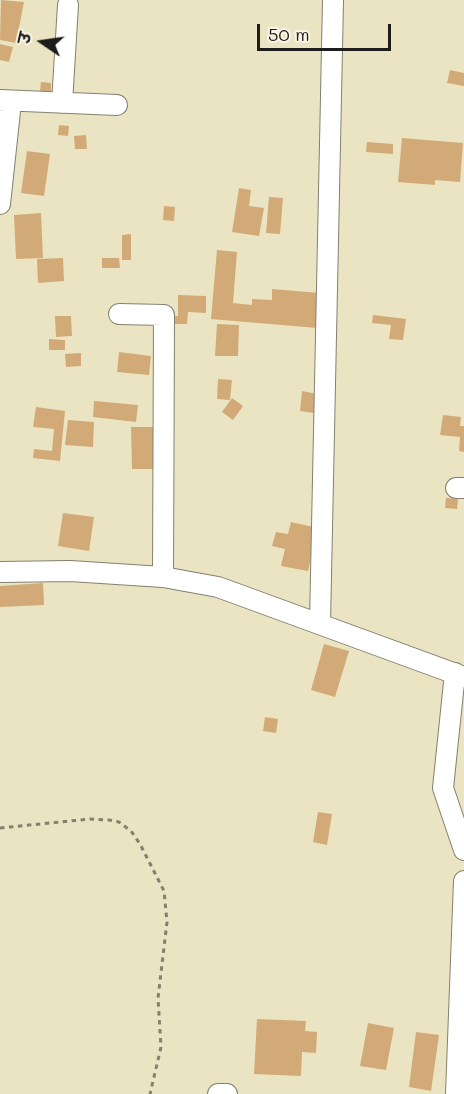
<!DOCTYPE html>
<html>
<head>
<meta charset="utf-8">
<style>
  body { margin:0 }
  #map { position:relative; width:464px; height:1094px; overflow:hidden; background:#ebe4c3; font-family:Mali,"Playpen Sans Deva",sans-serif }
  canvas { display:block }
  .north { position:absolute; left:12px; top:12px; width:60px; height:60px; -webkit-text-stroke:4px #fcf5e5; paint-order:stroke; rotate:283deg; font-size:16px; font-weight:700; line-height:24px; text-align:center; color:#1c1c1c }
  .north::after { content:''; display:block; margin:auto; width:21px; height:27px; background:#1c1c1c; clip-path:polygon(50% 0,100% 100%,50% 72%,0 100%) }
  .scale { position:absolute; left:257px; top:24px; width:134px; height:27px; box-sizing:border-box; border:3px solid #1c1c1c; border-top:0; padding-left:8px; font-size:18px; line-height:21px; white-space:nowrap; color:#1c1c1c; -webkit-text-stroke:4px #fcf5e5; paint-order:stroke }
</style>
</head>
<body>
<div id="map">
<canvas width="464" height="1094"></canvas>
<div class="north">उ</div>
<div class="scale">50 m</div>
</div>
<script>
const c = document.querySelector('canvas').getContext('2d');
c.lineJoin = 'round';
function fillPath(path, color) { c.fillStyle = color; c.fill(path, 'evenodd'); }
const toPath = rows => new Path2D(rows.map(r => 'M' + r).join(''));
function strokePath(path, color, width, dash) { c.strokeStyle = color; c.lineWidth = width; c.lineCap = dash ? 'butt' : 'round'; c.setLineDash(dash || []); c.stroke(path); }
const building = toPath([
  [1,0,24,2,16,43,0,40],
  [0,44,13,47,9,62,0,60],
  [450,70,464,73,464,86,447,83],
  [41,82,51,83,51,91,40,91],
  [59,125,69,126,68,136,58,135],
  [86,135,87,149,75,149,74,136],
  [402,138,463,143,460,182,435,180,435,185,398,182],
  [367,142,393,144,393,154,366,152],
  [27,151,50,154,44,196,21,193],
  [239,188,251,190,249,206,264,208,259,236,232,232],
  [269,197,283,198,280,234,266,233],
  [164,206,175,207,174,221,163,220],
  [41,213,43,258,16,259,14,215],
  [131,234,131,260,122,260,122,235],
  [217,250,237,252,233,303,252,305,252,299,272,300,272,289,320,293,317,328,211,319],
  [63,258,64,281,38,283,37,259],
  [102,258,119,258,120,268,102,268],
  [178,295,206,296,206,313,188,312,187,324,172,324,172,316,178,316],
  [373,315,406,319,403,340,389,339,391,325,372,323],
  [55,316,71,316,72,336,56,337],
  [217,324,239,325,238,356,215,356],
  [49,339,65,340,65,350,49,350],
  [119,352,151,356,149,375,117,372],
  [81,353,81,366,66,367,65,354],
  [218,379,232,380,230,400,217,399],
  [302,391,317,394,314,413,300,411],
  [232,398,243,406,233,420,222,412],
  [94,401,138,405,136,422,93,417],
  [36,407,65,411,60,461,33,458,34,449,52,451,54,429,33,427],
  [443,415,461,417,460,426,464,426,464,452,459,451,460,437,440,435],
  [68,420,94,422,93,447,65,445],
  [131,427,155,427,156,469,132,469],
  [446,498,458,499,457,509,445,508],
  [63,513,94,517,89,551,58,546],
  [291,522,318,528,308,571,281,566,285,549,272,546,276,532,288,534],
  [43,583,44,605,0,607,0,586],
  [324,644,349,651,335,697,311,690],
  [265,717,278,719,276,733,263,731],
  [318,812,332,814,327,845,313,842],
  [257,1019,306,1021,305,1031,317,1032,316,1053,302,1052,301,1076,254,1074],
  [368,1023,394,1028,386,1070,360,1066],
  [416,1032,439,1035,431,1091,409,1087]
]);
const path = toPath([
  [0,828,90,819,109,820,119,822,131,831,140,844,164,891,167,922,158,998,161,1047,150,1094]
]);
const street = toPath([
  [0,100,117,105],
  [62,103,68,5],
  [0,204,11,102],
  [119,314,164,315,163,577],
  [456,488,464,488],
  [0,572,70,571,163,577,218,587,464,677],
  [320,623,333,0],
  [455,673,443,788,464,850],
  [218,1094,227,1094],
  [456,1094,464,881]
]);
fillPath(building, '#d2aa78');
strokePath(street, '#848070', 22);
strokePath(path, '#848070', 3, [4.5, 4.5]);
strokePath(street, '#fff', 20);
</script>
</body>
</html>
